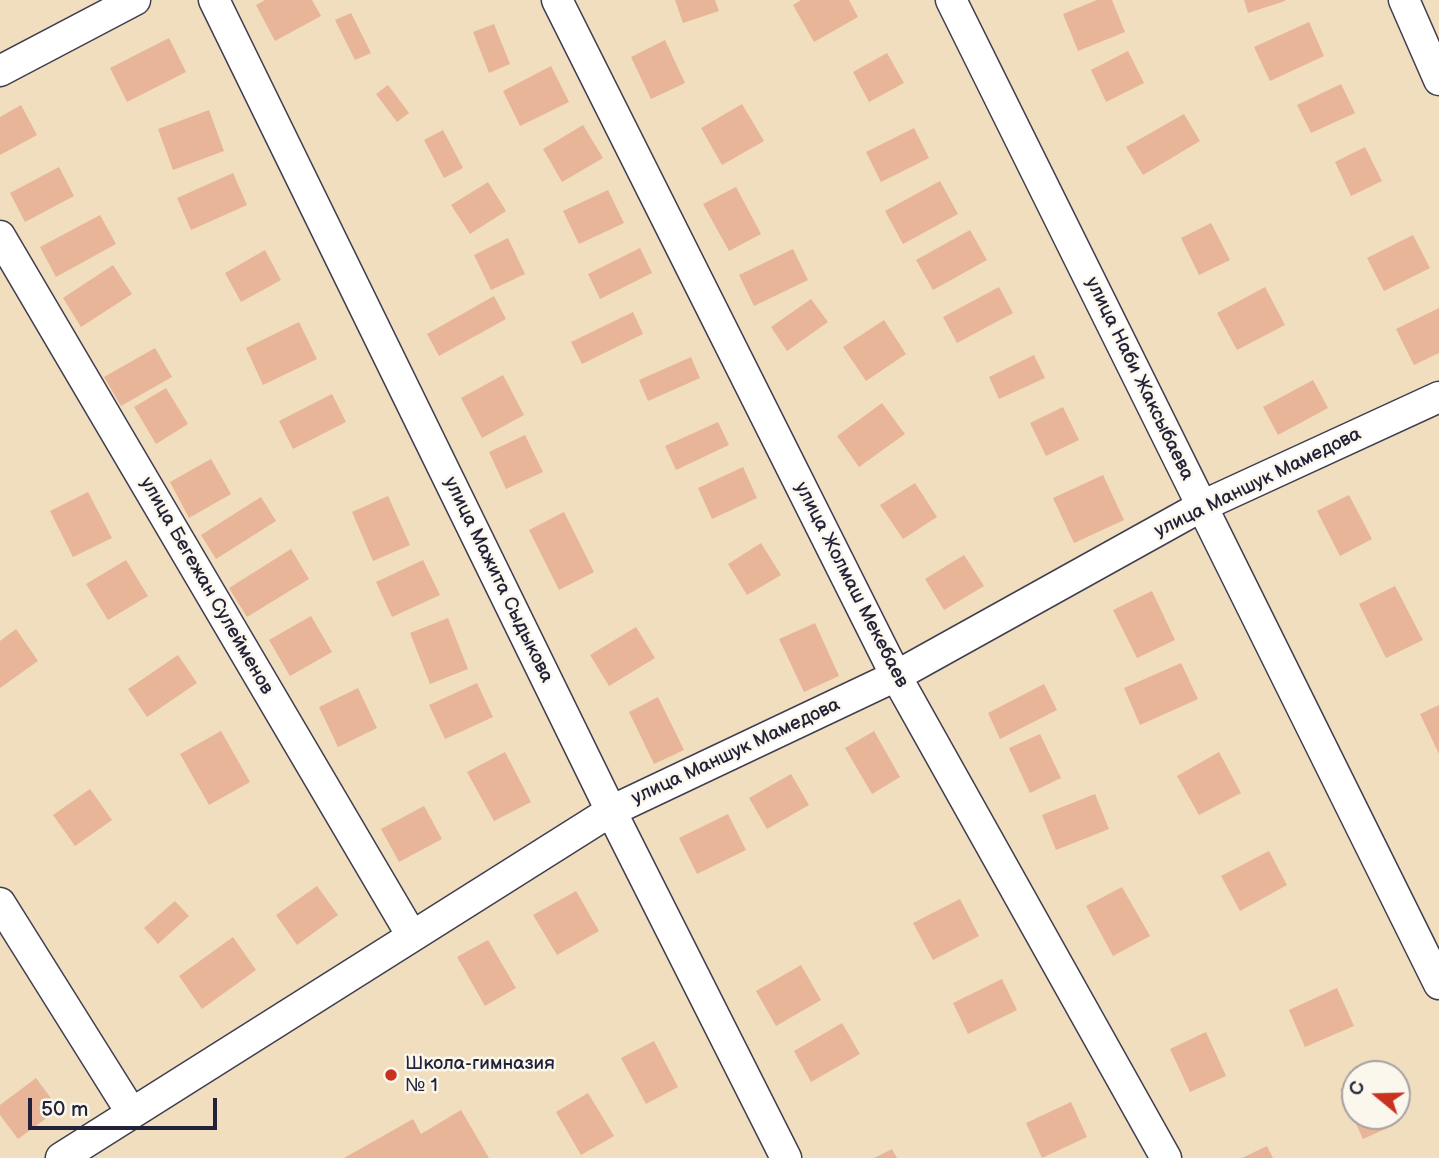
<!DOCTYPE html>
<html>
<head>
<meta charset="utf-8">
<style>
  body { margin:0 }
  #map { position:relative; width:1439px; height:1158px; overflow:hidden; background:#f0debe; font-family:"Balsamiq Sans",sans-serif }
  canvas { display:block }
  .north { position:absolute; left:1341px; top:1060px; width:70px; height:70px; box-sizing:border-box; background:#fbf7ec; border:2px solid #a4a2a5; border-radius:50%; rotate:289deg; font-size:19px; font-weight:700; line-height:28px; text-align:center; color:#22223b }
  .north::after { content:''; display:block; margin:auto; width:24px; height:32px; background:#c8321e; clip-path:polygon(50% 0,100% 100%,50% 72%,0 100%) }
  .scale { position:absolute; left:28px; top:1098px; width:189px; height:32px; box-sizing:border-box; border:4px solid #22223b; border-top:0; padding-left:9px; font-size:21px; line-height:24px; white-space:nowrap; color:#22223b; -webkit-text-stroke:5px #fbf7ec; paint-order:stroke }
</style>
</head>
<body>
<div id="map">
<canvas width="1439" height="1158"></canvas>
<div class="north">С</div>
<div class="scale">50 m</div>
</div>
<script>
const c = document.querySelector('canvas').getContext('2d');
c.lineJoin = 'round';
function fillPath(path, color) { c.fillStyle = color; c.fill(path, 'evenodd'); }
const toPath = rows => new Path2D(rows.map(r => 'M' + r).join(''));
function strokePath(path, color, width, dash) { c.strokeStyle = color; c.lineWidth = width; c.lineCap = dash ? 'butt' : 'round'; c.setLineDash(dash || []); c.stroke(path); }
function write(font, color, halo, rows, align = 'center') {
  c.font = font + ' "Balsamiq Sans",sans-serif'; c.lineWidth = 5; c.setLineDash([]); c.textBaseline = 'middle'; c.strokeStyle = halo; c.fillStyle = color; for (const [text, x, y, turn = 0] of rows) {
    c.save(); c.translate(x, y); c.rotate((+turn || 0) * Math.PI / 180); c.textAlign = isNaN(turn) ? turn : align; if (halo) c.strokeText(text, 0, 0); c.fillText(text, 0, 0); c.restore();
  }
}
const building = toPath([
  [265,0,312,0,321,16,275,41,256,5],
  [675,0,715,0,719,11,683,23],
  [801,0,849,0,858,17,814,42,793,5],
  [1097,0,1112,0,1125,32,1078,51,1063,14],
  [1244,0,1285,0,1285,1,1248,13],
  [351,13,371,53,355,60,335,20],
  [1309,22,1324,56,1270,81,1254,47],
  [494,24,510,64,489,73,473,32],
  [169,38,186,72,127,102,110,68],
  [665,40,685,83,651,99,631,57],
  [1128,51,1144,83,1106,102,1091,70],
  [887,53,904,83,869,102,853,72],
  [551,66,569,102,520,126,503,91],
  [1341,84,1355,113,1311,133,1297,105],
  [388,85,409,113,397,122,376,94],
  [742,104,764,141,722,165,701,128],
  [21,105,37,135,0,155,0,117],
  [209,110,224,151,173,170,158,129],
  [1184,114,1200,141,1143,175,1126,147],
  [583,125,603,158,562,182,543,149],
  [914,128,929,158,881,182,866,152],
  [443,130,463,168,444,178,424,140],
  [1365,147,1382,181,1351,196,1335,162],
  [59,167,74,196,25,222,10,193],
  [233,173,247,205,191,230,177,198],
  [940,181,958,214,903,244,885,211],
  [488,182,506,211,470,234,451,205],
  [736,187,761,234,729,251,703,204],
  [608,190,624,223,579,244,563,211],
  [100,215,116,244,56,277,40,247],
  [1211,223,1230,260,1199,275,1181,238],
  [970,230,987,260,933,290,916,260],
  [1413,235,1430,268,1384,291,1367,258],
  [508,238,525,274,491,290,474,255],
  [640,248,652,273,600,299,588,274],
  [793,249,808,280,754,306,739,275],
  [265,250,281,280,241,302,225,273],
  [113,265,132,294,81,327,63,298],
  [999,287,1013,313,957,343,943,317],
  [1265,287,1285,325,1237,350,1217,313],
  [494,296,506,319,439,356,427,334],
  [811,299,828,322,787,351,771,327],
  [1439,308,1439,353,1414,365,1396,329],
  [633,312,643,334,582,364,571,342],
  [884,320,906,354,866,381,843,347],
  [299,322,317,359,263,385,246,348],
  [155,348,172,377,121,406,104,377],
  [1034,355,1045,378,999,399,989,377],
  [691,357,700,378,648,401,639,380],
  [503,375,524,415,482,438,461,398],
  [1313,380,1328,408,1278,435,1263,407],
  [166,388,188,424,156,444,134,407],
  [332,394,346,422,293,449,279,421],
  [882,403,905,434,859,467,837,436],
  [1063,407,1079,440,1046,456,1030,423],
  [718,422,729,445,676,470,665,446],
  [525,435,543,472,506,489,489,452],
  [211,459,231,494,189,518,170,482],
  [743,467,757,498,712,519,698,488],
  [1103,475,1124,520,1074,543,1053,498],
  [915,483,937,517,903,539,880,505],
  [88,492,112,538,73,557,50,511],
  [1349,495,1372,539,1340,556,1317,511],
  [388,496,410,545,373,561,352,512],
  [261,497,276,521,216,559,201,535],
  [564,512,594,572,559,590,529,530],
  [761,543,781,575,747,595,728,564],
  [291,549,309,579,247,617,229,588],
  [964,555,984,586,944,610,925,579],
  [126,560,148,596,108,620,86,584],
  [423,560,440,595,392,617,376,582],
  [1395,586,1423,640,1386,658,1359,604],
  [1152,591,1175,640,1137,658,1113,610],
  [311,616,332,652,290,676,269,640],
  [448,618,468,669,430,684,410,633],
  [815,623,839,676,804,692,779,639],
  [636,627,655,658,609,686,590,655],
  [16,629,38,661,0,688,0,641],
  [178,655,197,683,147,717,128,689],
  [1181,663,1198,699,1140,725,1124,688],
  [477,683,493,717,445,739,429,705],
  [1044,684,1057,710,1000,739,988,713],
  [358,688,377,728,338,747,319,707],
  [658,697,684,750,654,764,629,712],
  [1439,705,1439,754,1420,714],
  [221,731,250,782,209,805,180,754],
  [874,731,900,777,872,794,845,748],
  [1040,734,1061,778,1030,793,1009,748],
  [505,752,531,802,494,821,467,772],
  [1219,752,1241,793,1199,815,1177,776],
  [791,774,809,805,767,829,749,798],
  [90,789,112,820,75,846,53,815],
  [1095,794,1109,829,1056,850,1042,815],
  [424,806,442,839,399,862,381,829],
  [728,814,746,850,697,874,679,838],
  [1269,851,1287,885,1240,911,1221,876],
  [317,886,338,915,297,945,276,915],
  [1122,887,1150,936,1113,956,1086,906],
  [576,891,599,931,557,955,533,915],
  [960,899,979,936,933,960,913,923],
  [175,901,189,916,158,944,144,928],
  [233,937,256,970,202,1009,179,976],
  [488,940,516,988,485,1006,457,957],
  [801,965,821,1000,776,1026,756,991],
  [1002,979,1017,1010,968,1034,953,1003],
  [1337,988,1354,1026,1305,1047,1289,1010],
  [842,1023,860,1054,811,1082,794,1051],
  [1206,1032,1226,1076,1190,1092,1170,1049],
  [654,1041,678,1087,646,1104,621,1058],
  [36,1078,59,1109,18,1139,0,1115,0,1105],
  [1355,1082,1355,1116,1390,1116,1394,1125,1363,1139,1340,1089],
  [588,1093,614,1136,581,1155,556,1112],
  [1071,1102,1087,1137,1042,1158,1026,1123],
  [461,1110,489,1158,344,1158,413,1119,421,1134],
  [1267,1146,1273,1158,1242,1158],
  [892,1149,897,1158,874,1158]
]);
const street = toPath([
  [214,0,611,811,786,1158],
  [557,0,896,676,1166,1158],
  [951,0,1439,984],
  [1404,0,1439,80],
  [0,71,135,0],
  [0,236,412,936],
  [0,903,131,1112],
  [61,1158,611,811,896,676,1202,506,1439,397]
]);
const markers = [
  [391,1075,7,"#c8321e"]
];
const streetNames = [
  ["улица Наби Жаксыбаева",1139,379,64],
  ["улица Маншук Мамедова",1258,483,-26],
  ["улица Мажита Сыдыкова",498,580,64],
  ["улица Жолмаш Мекебаев",851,585,63],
  ["улица Бегежан Сулейменов",206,586,60],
  ["улица Маншук Мамедова",736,752,-25]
];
const poiNames = [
  ["Школа-гимназия",405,1064],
  ["№ 1",405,1086]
];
fillPath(building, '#e8b598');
strokePath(street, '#413e4f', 33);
strokePath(street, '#fff', 30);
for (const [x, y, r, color] of markers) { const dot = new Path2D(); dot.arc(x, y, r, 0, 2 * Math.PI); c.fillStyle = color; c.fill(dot); strokePath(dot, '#fbf7ec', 2.5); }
write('19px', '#22223b', '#fbf7ec', streetNames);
write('19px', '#22223b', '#fbf7ec', poiNames, 'left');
</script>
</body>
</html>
